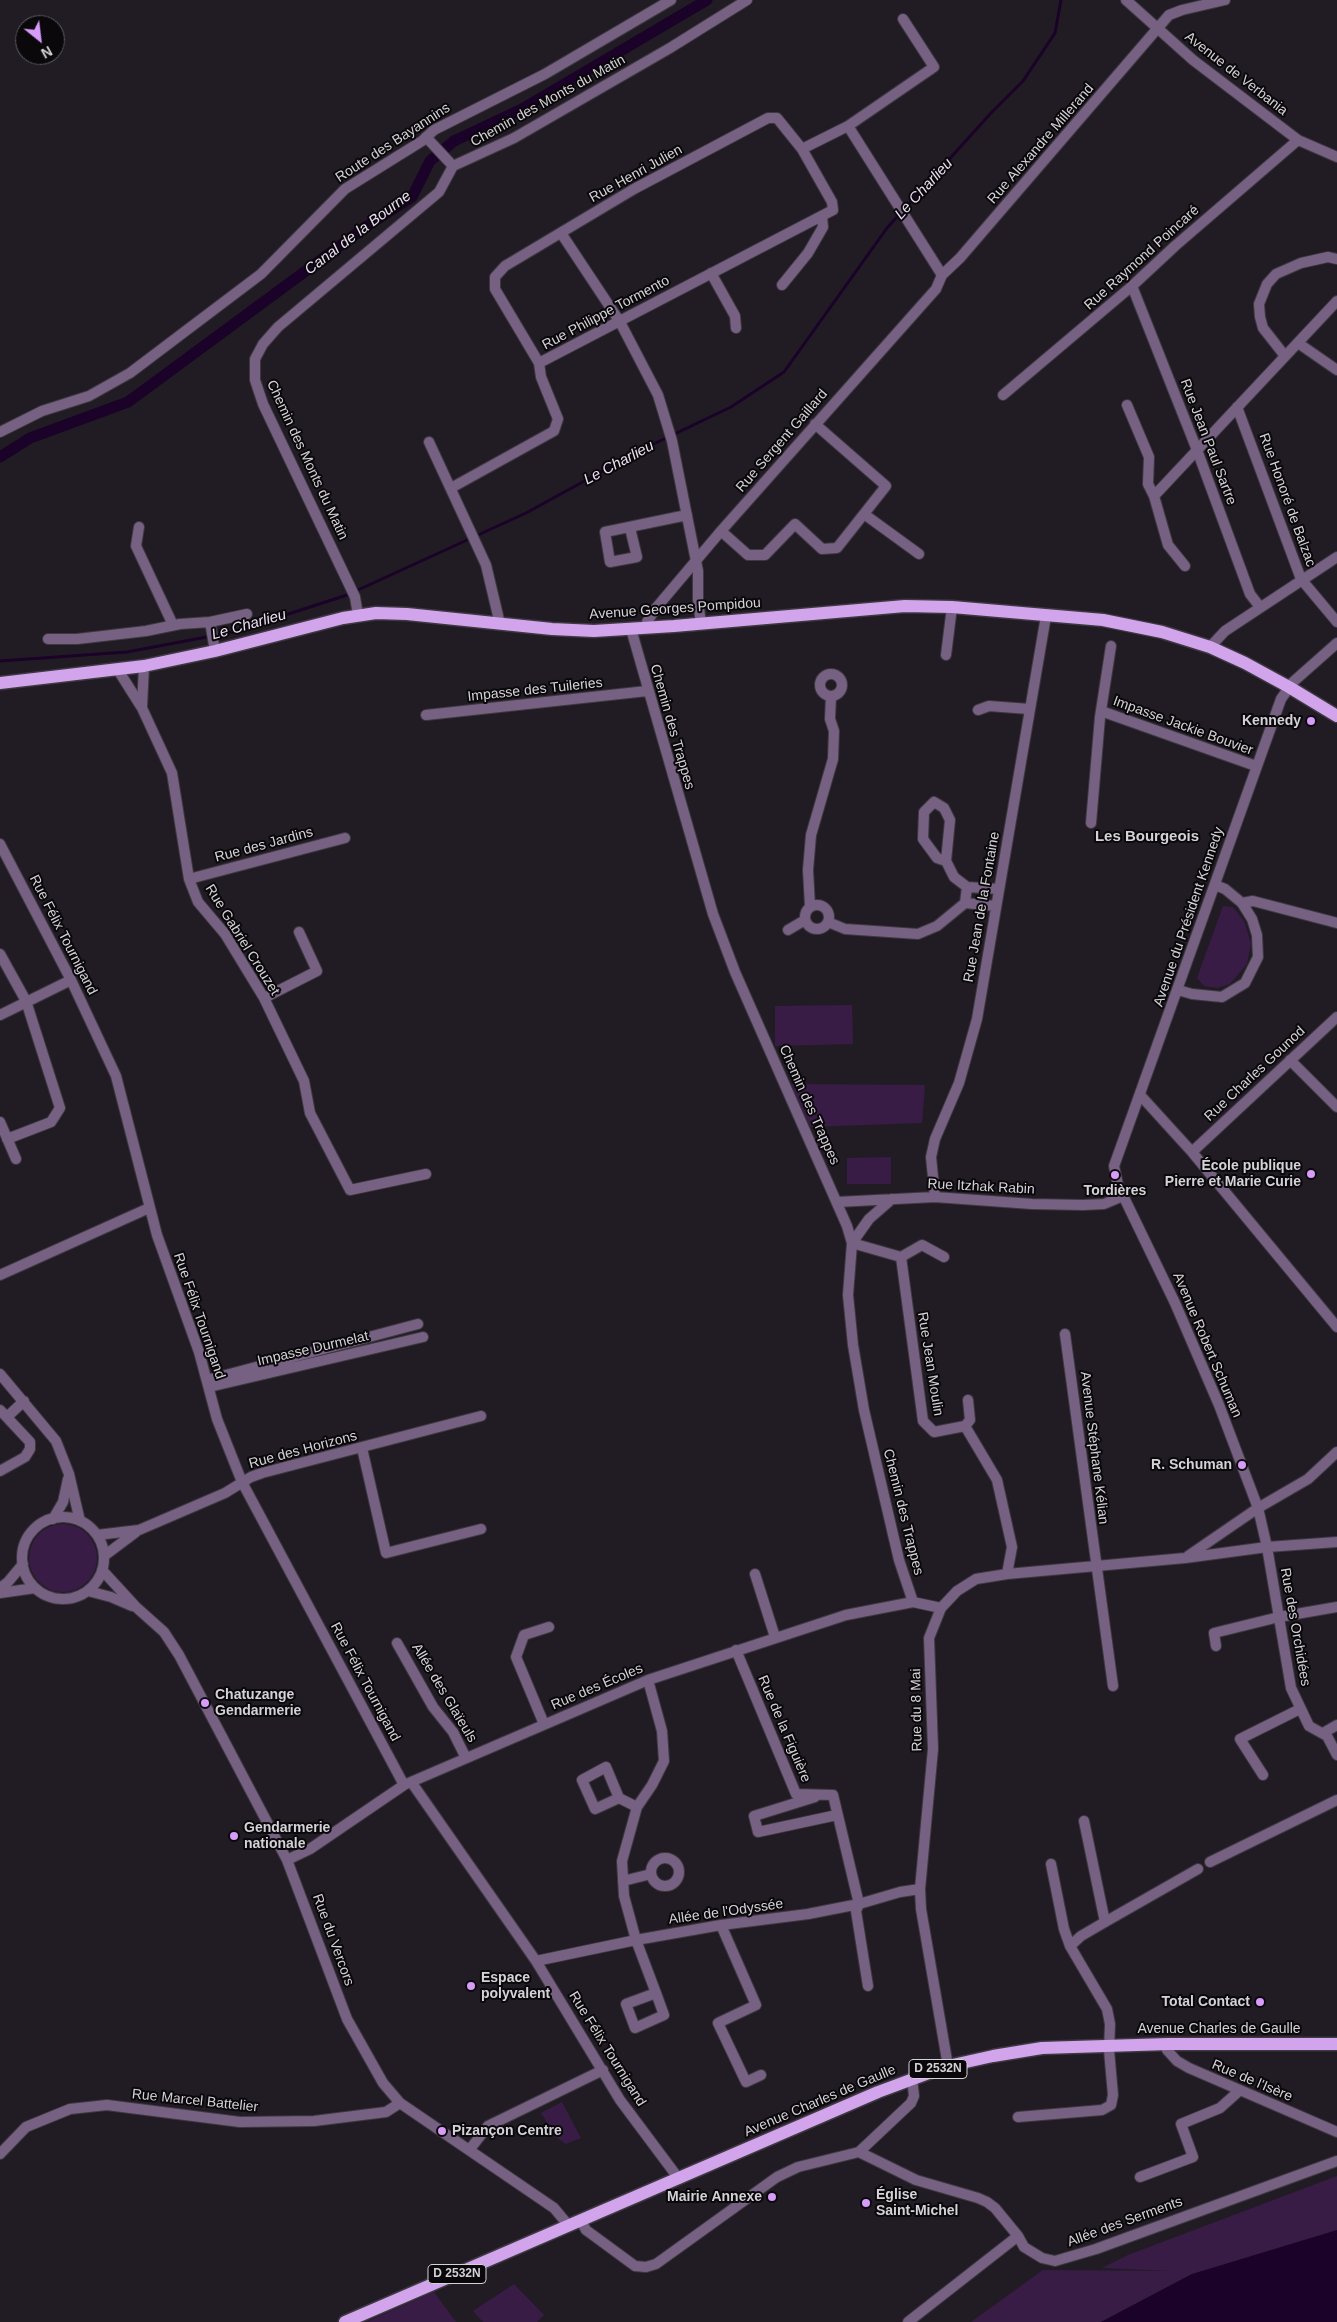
<!DOCTYPE html>
<html>
<head>
<meta charset="utf-8">
<style>
  body { margin:0 }
  #map { position:relative; width:1337px; height:2322px; overflow:hidden; background:#211c24; font-family:Arial,sans-serif }
  canvas { display:block }
  .north { position:absolute; left:15px; top:15px; width:50px; height:50px; box-sizing:border-box; background:#0a080b; border:1px solid #5b595d; border-radius:50%; rotate:151deg; font-size:14px; font-weight:700; line-height:20px; text-align:center; color:#d5d2d7 }
  .north::after { content:''; display:block; margin:auto; width:18px; height:22px; background:#d79bf9; clip-path:polygon(50% 0,100% 100%,50% 72%,0 100%) }
</style>
</head>
<body>
<div id="map">
<canvas width="1337" height="2322"></canvas>
<div class="north">N</div>
</div>
<script>
const c = document.querySelector('canvas').getContext('2d');
c.lineJoin = 'round';
function fillPath(path, color) { c.fillStyle = color; c.fill(path, 'evenodd'); }
const toPath = rows => new Path2D(rows.map(r => 'M' + r).join(''));
function strokePath(path, color, width, dash) { c.strokeStyle = color; c.lineWidth = width; c.lineCap = dash ? 'butt' : 'round'; c.setLineDash(dash || []); c.stroke(path); }
function write(font, color, halo, rows, align = 'center') {
  c.font = font + ' Arial,sans-serif'; c.lineWidth = 4; c.setLineDash([]); c.textBaseline = 'middle'; c.strokeStyle = halo; c.fillStyle = color; for (const [text, x, y, turn = 0] of rows) {
    c.save(); c.translate(x, y); c.rotate((+turn || 0) * Math.PI / 180); c.textAlign = isNaN(turn) ? turn : align; if (halo) c.strokeText(text, 0, 0); c.fillText(text, 0, 0); c.restore();
  }
}
const green = toPath([
  [1223,906,1233,907,1244,921,1251,943,1247,964,1230,984,1217,988,1204,986,1197,978],
  [852,1005,853,1044,775,1046,775,1006],
  [791,1084,925,1085,922,1123,810,1127],
  [891,1157,891,1184,847,1184,847,1158],
  '29 1558a34 34 0 1 1 68 0a34 34 0 1 1-68 0Z',
  [562,2102,581,2138,566,2144,556,2137,541,2113],
  [1337,2176,1337,2244,1192,2274,1101,2322,971,2322,1043,2270,1170,2271,1102,2268,1128,2255],
  [514,2284,544,2315,537,2322,483,2322,473,2311],
  [434,2292,456,2322,366,2322]
]);
const water = toPath([
  [1337,2230,1337,2322,1101,2322,1192,2274]
]);
const stream = toPath([
  [0,661,127,652,233,632,347,595,526,513,641,450,731,407,784,372,887,228,991,113,1023,81,1055,33,1061,0]
]);
const canal = toPath([
  [0,457,30,438,128,402,364,228,412,197,430,161,454,141,522,109,707,0]
]);
const minor = toPath([
  [1126,0,1193,60,1298,140,1337,157],
  [848,126,942,275],
  [426,137,453,166],
  [802,149,848,126,934,67,903,19],
  [561,233,620,322,658,395,672,441,698,571,698,600,701,624],
  [711,273,735,316,736,328],
  [782,285,808,253,823,227,822,217],
  [1132,286,1197,450,1250,594,1260,607],
  [1298,343,1337,370],
  [1285,356,1263,328,1260,317,1259,304,1267,284,1276,274,1301,263,1328,257,1337,259],
  [1003,395,1132,286,1175,246,1298,140],
  [1127,405,1149,457,1148,484,1154,496,1168,545,1185,566],
  [1237,407,1301,579,1337,622],
  [0,432,42,411,89,396,130,373,261,274,345,189,422,141,434,130,545,74,671,0],
  [429,442,486,565,500,624],
  [451,488,554,431,558,419,541,377,539,363,495,289,495,277,505,266,634,189,768,118,777,118,802,149,832,202,833,210,539,363],
  [1154,496,1337,301],
  [864,514,919,554],
  [139,527,136,546,173,625],
  [630,528,637,557,610,562,605,532,687,515],
  [721,531,748,555,765,555,795,524,822,549,837,548,886,486,815,424],
  [358,615,355,597,263,404,255,380,255,359,263,344,278,327,439,192,453,166,514,138,670,48,747,0],
  [210,622,215,651],
  [647,628,647,622,656,608,721,531,936,289,942,275,960,258,1169,15,1182,10,1225,0],
  [631,629,713,914,735,972,847,1226,852,1243,848,1295,853,1345,864,1410,899,1560,913,1602],
  [48,639,77,639,146,631,180,624,210,622,247,614],
  [1337,643,1293,682,1281,699,1114,1166,1118,1185,1175,1303,1219,1405,1258,1508,1267,1547,1291,1688,1309,1726,1327,1736,1337,1755],
  [1210,647,1225,631,1337,557],
  [946,655,952,607],
  [118,670,142,708,172,773,189,879,198,902,225,934,264,998,304,1081,310,1113,350,1190,426,1174],
  '820 685a11 11 0 1 1 22 0a11 11 0 1 1-22 0Z',
  [142,707,144,666],
  [978,710,989,706,1029,709],
  [1101,711,1256,766],
  [426,715,647,691],
  [1091,823,1100,717,1111,646],
  [0,844,71,980,116,1076,157,1235,199,1352,217,1419,242,1482,404,1785],
  [946,861,937,858,923,839,924,812,934,802,944,808,950,820,946,861,954,877,967,887],
  [189,879,345,838],
  [1242,903,1253,901,1337,923],
  '805 917a12 12 0 1 1 24 0a12 12 0 1 1-24 0Z',
  [810,906,808,870,811,835,833,759,834,731,830,719,831,696],
  [996,906,965,903,967,887,999,889],
  [828,922,845,929,918,934,937,926,965,903],
  [788,930,805,920],
  [0,954,26,1001,60,1108,51,1122,7,1139],
  [1178,990,1192,994,1222,997,1245,983,1258,957,1257,935,1252,919,1242,903,1225,889,1215,885],
  [264,998,317,971,299,932],
  [0,1015,71,980],
  [1290,1060,1337,1107],
  [1141,1096,1192,1152,1337,1327],
  [0,1122,16,1159],
  [1192,1152,1337,1017],
  [935,1197,931,1157,935,1139,959,1083,977,1019,1046,616],
  [892,1199,869,1219,852,1243,901,1257],
  [837,1202,935,1197,1032,1204,1083,1205,1104,1204,1123,1196],
  [901,1257,923,1421,934,1432,965,1426,997,1480,1012,1547,1007,1574],
  [901,1257,922,1245,944,1257],
  [0,1275,149,1208],
  [1065,1334,1113,1686],
  [0,1374,56,1441,69,1474,80,1521],
  [207,1380,418,1324],
  [209,1387,423,1337],
  [0,1410,30,1442,30,1449,25,1457,0,1471],
  [7,1417,24,1401],
  [965,1426,970,1420,968,1400],
  [362,1448,386,1553,481,1529],
  '22 1558a41 41 0 1 1 82 0a41 41 0 1 1-82 0Z',
  [53,1519,63,1502,68,1479],
  [97,1535,139,1530,225,1493,251,1477,262,1473,481,1416],
  [104,1556,136,1532],
  [1188,1556,1258,1508,1308,1479,1337,1452],
  [102,1570,136,1607,164,1632,179,1655,287,1860,347,2019,383,2083,400,2103,554,2208,569,2226],
  [755,1574,775,1637],
  [0,1588,8,1582,23,1564],
  [88,1591,111,1597,132,1606],
  [0,1593,35,1588],
  [397,1643,433,1707,453,1732,466,1758],
  [1216,1646,1214,1633,1279,1617,1337,1607],
  [736,1650,796,1794,833,1795,859,1904,856,1911,868,1986],
  [648,1680,662,1731,664,1761,652,1785,637,1807,622,1861,624,1896,636,1940,656,1993,664,2015,635,2028,626,2004,656,1993],
  [544,1724,516,1657,524,1635,549,1627],
  [1323,1733,1337,1725],
  [606,1767,619,1798,595,1809,582,1780,606,1767],
  [1263,1775,1240,1739,1300,1709],
  [412,1783,536,1961,620,2100,679,2179],
  [815,1797,754,1816,758,1832,837,1815],
  [619,1798,637,1807],
  [1084,1821,1105,1922],
  '651 1872a14 14 0 1 1 28 0a14 14 0 1 1-28 0Z',
  [287,1860,310,1849,404,1785,648,1680,846,1615,913,1602,941,1608],
  [1210,1862,1337,1800],
  [1051,1864,1064,1929,1070,1946],
  [623,1881,651,1874],
  [721,1925,756,2005,718,2023,746,2082,761,2075],
  [536,1961,636,1940,721,1925,808,1914,859,1904,900,1892,920,1889],
  [1168,2044,1167,2050,1177,2061,1189,2068,1337,2132],
  [948,2066,921,1909,920,1889,933,1749,929,1638,941,1608,957,1591,976,1579,1007,1574,1185,1558,1267,1547,1337,1542],
  [1018,2117,1102,2110,1111,2105,1113,2095,1109,2050,1110,2024,1107,2009,1070,1946,1081,1936,1105,1922,1198,1869],
  [470,2149,488,2126,603,2070],
  [859,2152,916,2180,978,2198,987,2202,995,2208,1018,2236,1024,2247,1042,2258,1055,2261,1096,2249,1337,2161],
  [0,2154,26,2127,70,2109,107,2105,240,2122,314,2121,386,2112,400,2103],
  [1140,2177,1193,2157,1181,2124,1220,2108,1239,2091],
  [581,2221,586,2230,635,2266,646,2267,656,2264,777,2177,798,2167,859,2152,911,2103,914,2096,912,2078],
  [908,2322,1018,2236]
]);
const major = toPath([
  [0,683,144,666,215,651,343,618,376,613,407,614,552,629,594,631,674,626,905,606,952,607,1103,620,1162,632,1210,647,1245,663,1289,687,1337,716],
  [345,2322,878,2092,948,2066,993,2056,1042,2048,1168,2044,1337,2044]
]);
const markers = [
  [1311,721,5,"#d79bf9"],
  [1311,1174,5,"#d79bf9"],
  [1115,1175,5,"#d79bf9"],
  [1242,1465,5,"#d79bf9"],
  [205,1703,5,"#d79bf9"],
  [234,1836,5,"#d79bf9"],
  [471,1986,5,"#d79bf9"],
  [1260,2002,5,"#d79bf9"],
  [442,2131,5,"#d79bf9"],
  [772,2197,5,"#d79bf9"],
  [866,2203,5,"#d79bf9"]
];
const shields = [
  [938,2069,58],
  [457,2274,58]
];
const shieldNames = [
  ["D 2532N",938,2069],
  ["D 2532N",457,2274]
];
const streetNames = [
  ["Avenue de Verbania",1236,74,38],
  ["Chemin des Monts du Matin",548,101,-29],
  ["Route des Bayannins",393,143,-33],
  ["Rue Alexandre Millerand",1041,144,-49],
  ["Rue Henri Julien",636,174,-29],
  ["Rue Raymond Poincaré",1142,258,-42],
  ["Rue Philippe Tormento",606,313,-28],
  ["Rue Sergent Gaillard",782,441,-49],
  ["Rue Jean Paul Sartre",1208,442,69],
  ["Chemin des Monts du Matin",307,460,65],
  ["Rue Honoré de Balzac",1287,500,70],
  ["Avenue Georges Pompidou",675,609,-4],
  ["Impasse des Tuileries",535,690,-6],
  ["Impasse Jackie Bouvier",1183,726,20],
  ["Chemin des Trappes",672,727,74],
  ["Rue des Jardins",264,845,-15],
  ["Rue Jean de la Fontaine",982,907,-80],
  ["Avenue du Président Kennedy",1189,917,-71],
  ["Rue Félix Tournigand",63,935,63],
  ["Rue Gabriel Crouzet",242,940,58],
  ["Rue Charles Gounod",1255,1074,-43],
  ["Chemin des Trappes",809,1105,66],
  ["Rue Itzhak Rabin",981,1187,3],
  ["Rue Félix Tournigand",199,1316,71],
  ["Avenue Robert Schuman",1207,1345,67],
  ["Impasse Durmelat",313,1349,-13],
  ["Rue Jean Moulin",930,1364,81],
  ["Avenue Stéphane Kélian",1094,1448,83],
  ["Rue des Horizons",303,1450,-15],
  ["Chemin des Trappes",903,1512,76],
  ["Rue des Orchidées",1295,1627,80],
  ["Rue Félix Tournigand",365,1682,62],
  ["Rue des Écoles",597,1687,-23],
  ["Allée des Glaïeuls",444,1693,59],
  ["Rue du 8 Mai",917,1710,-91],
  ["Rue de la Figuière",784,1729,67],
  ["Allée de l'Odyssée",726,1912,-8],
  ["Rue du Vercors",333,1940,70],
  ["Avenue Charles de Gaulle",1219,2029],
  ["Rue Félix Tournigand",607,2049,58],
  ["Rue de l'Isère",1252,2081,23],
  ["Rue Marcel Battelier",195,2101,6],
  ["Avenue Charles de Gaulle",820,2101,-23],
  ["Allée des Serments",1125,2222,-20]
];
const poiNames = [
  ["Kennedy",1301,721],
  ["École publique",1301,1166],
  ["Pierre et Marie Curie",1301,1182],
  ["Tordières",1115,1191,"center"],
  ["R. Schuman",1232,1465],
  ["Chatuzange",215,1695,"left"],
  ["Gendarmerie",215,1711,"left"],
  ["Gendarmerie",244,1828,"left"],
  ["nationale",244,1844,"left"],
  ["Espace",481,1978,"left"],
  ["polyvalent",481,1994,"left"],
  ["Total Contact",1250,2002],
  ["Pizançon Centre",452,2131,"left"],
  ["Église",876,2195,"left"],
  ["Saint-Michel",876,2211,"left"],
  ["Mairie Annexe",762,2197]
];
const waterNames = [
  ["Le Charlieu",924,189,-47],
  ["Canal de la Bourne",358,233,-37],
  ["Le Charlieu",619,463,-28],
  ["Le Charlieu",249,625,-16]
];
const neighbourhoodNames = [
  ["Les Bourgeois",1147,837]
];
fillPath(green, '#381c46');
fillPath(water, '#1b0228');
strokePath(stream, '#1b0228', 3);
strokePath(canal, '#1b0228', 11);
strokePath(minor, '#3e3941', 12);
strokePath(major, '#3e3941', 15);
strokePath(minor, '#766183', 10);
strokePath(major, '#d1a4ec', 12);
for (const [x, y, r, color] of markers) { const dot = new Path2D(); dot.arc(x, y, r, 0, 2 * Math.PI); c.fillStyle = color; c.fill(dot); strokePath(dot, '#0a080b', 2); }
for (const [x, y, w] of shields) { const box = new Path2D(); box.roundRect(x - w / 2, y - 9.5, w, 19, 4); c.fillStyle = '#0a080b'; c.fill(box); strokePath(box, '#d5d2d7', 1); }
write('bold 12px', '#d5d2d7', null, shieldNames);
write('14px', '#d5d2d7', '#0a080b', streetNames);
write('bold 14px', '#d5d2d7', '#0a080b', poiNames, 'right');
write('italic 15px', '#ebdef3', '#0a080b', waterNames);
write('bold 15px', '#d5d2d7', '#0a080b', neighbourhoodNames);
</script>
</body>
</html>
